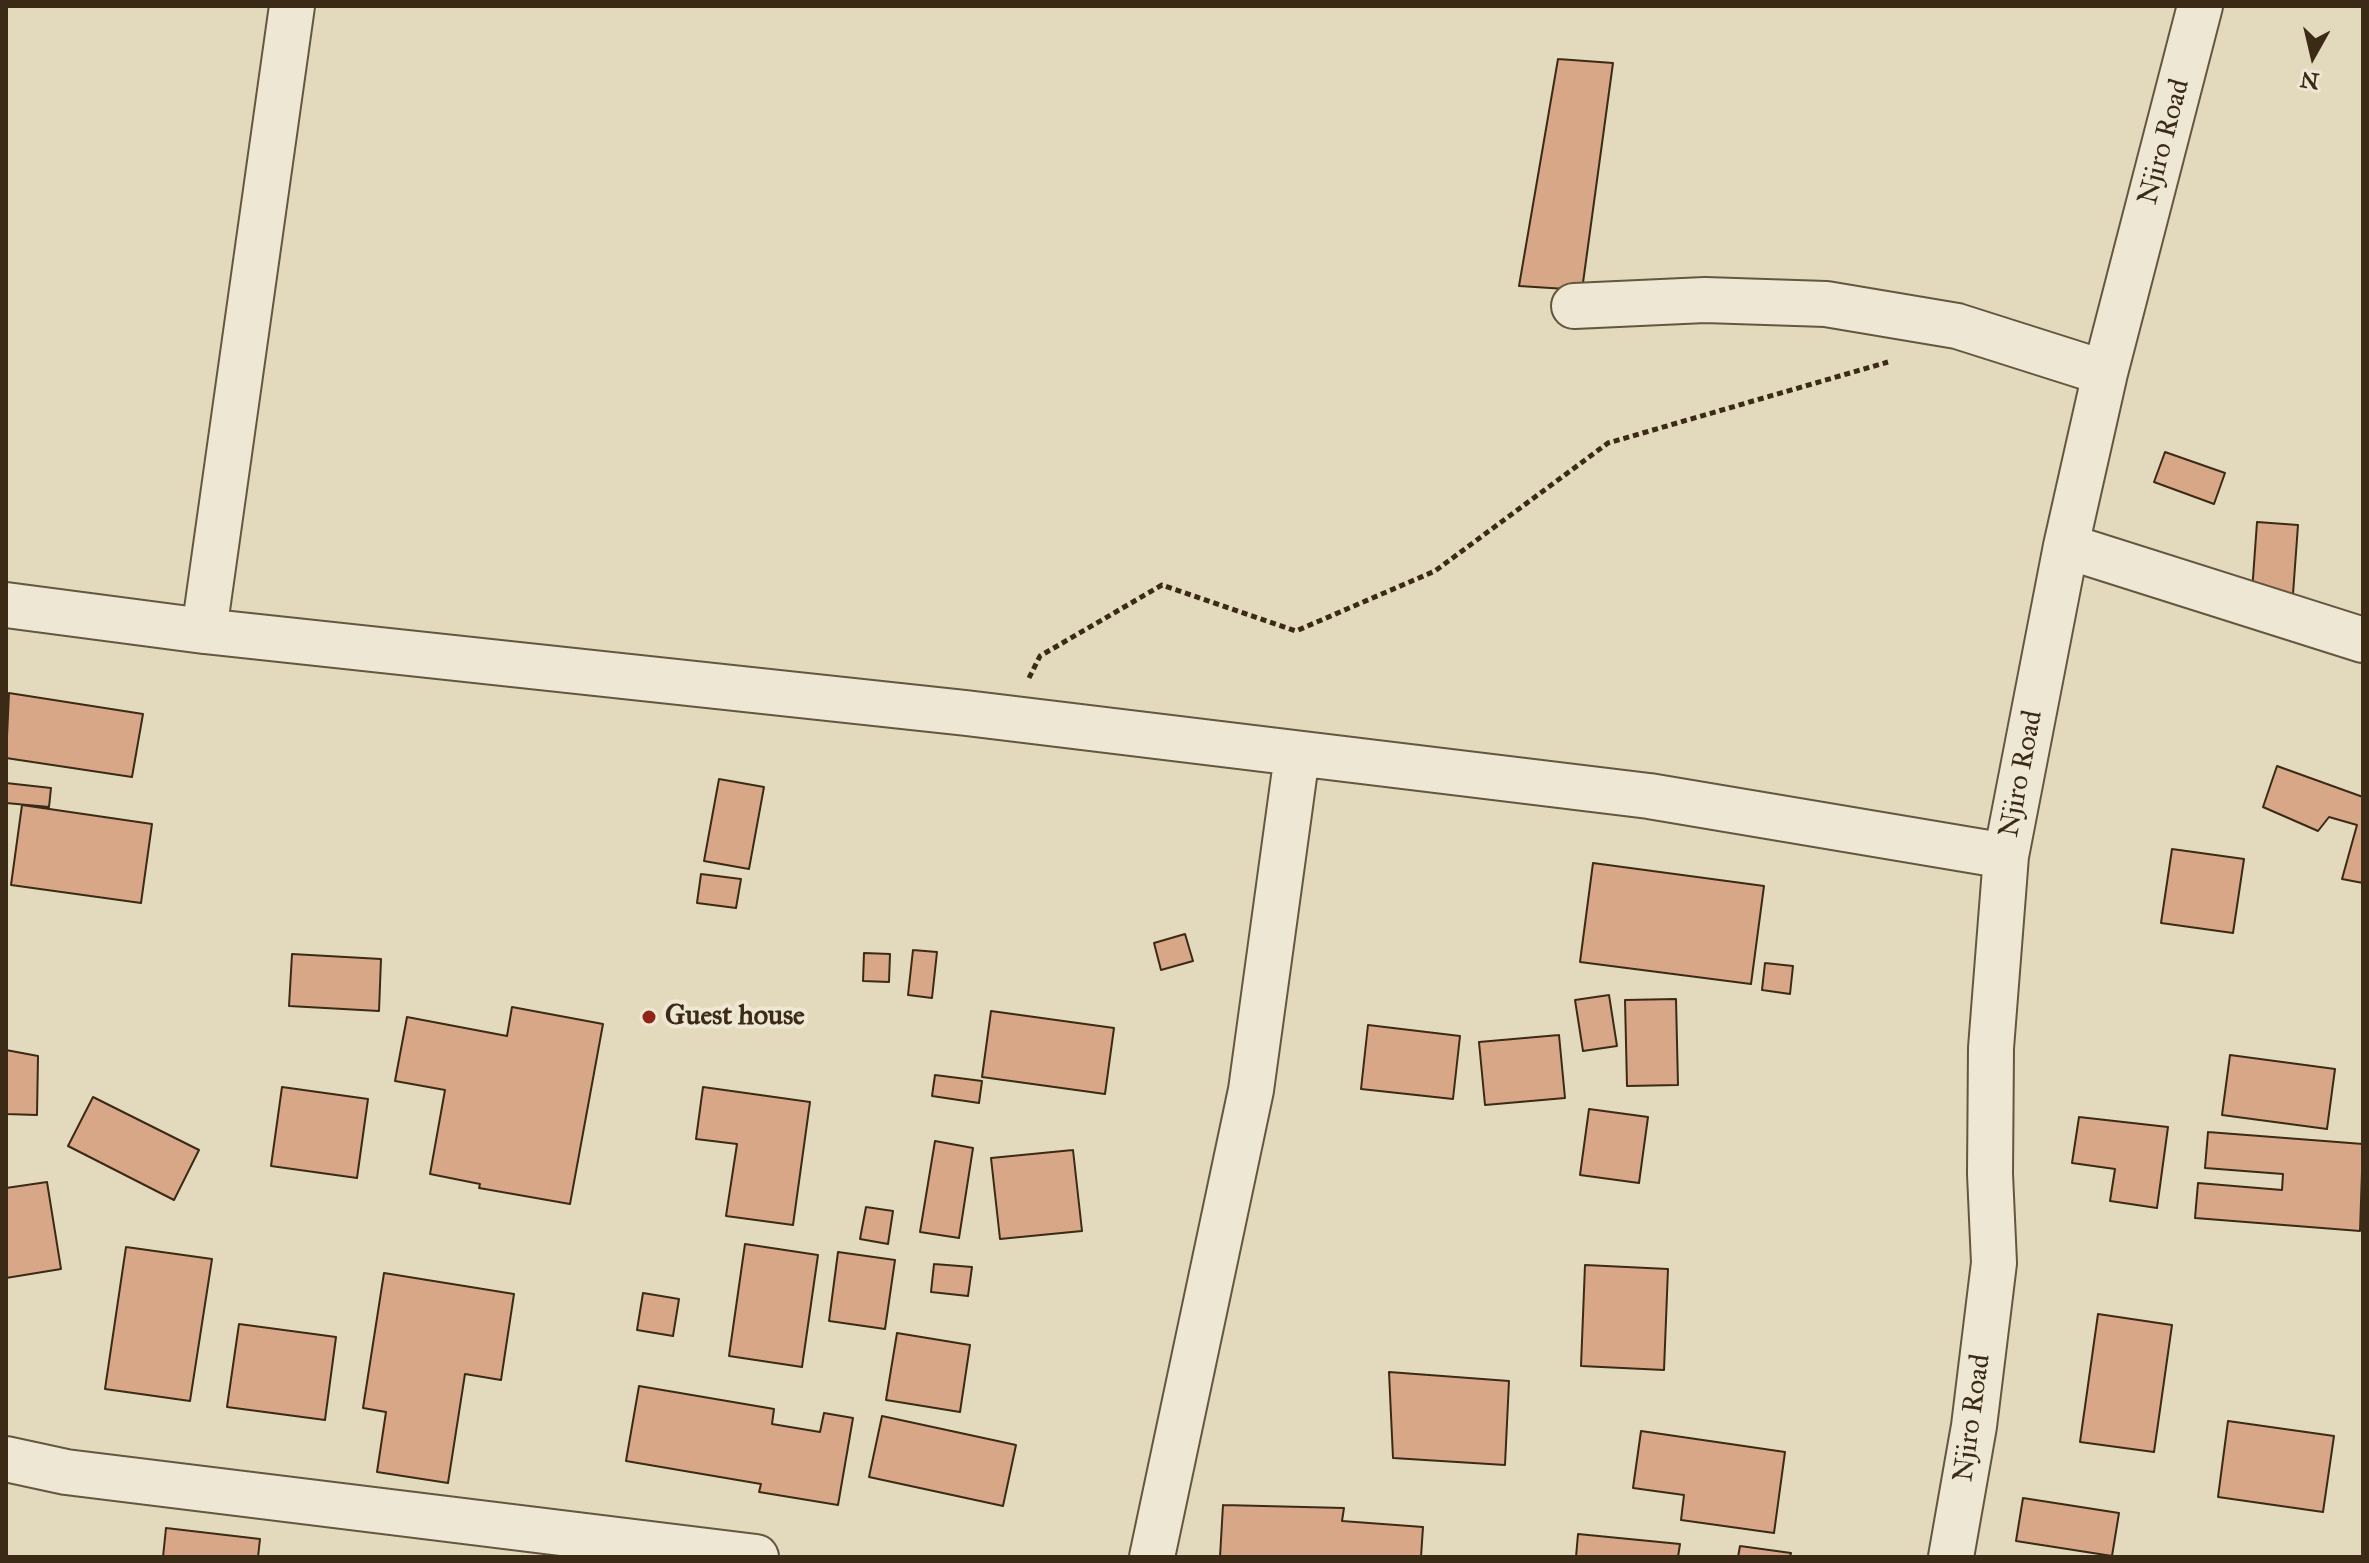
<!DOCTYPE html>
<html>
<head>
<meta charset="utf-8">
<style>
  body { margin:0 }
  #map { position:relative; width:2369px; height:1563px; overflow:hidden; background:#e3dabd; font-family:"IM FELL Great Primer",serif }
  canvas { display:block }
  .frame { position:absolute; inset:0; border:8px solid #3b2a15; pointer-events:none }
  .north { position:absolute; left:2273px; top:16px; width:80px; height:80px; -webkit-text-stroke:6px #ede7d4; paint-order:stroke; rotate:188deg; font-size:22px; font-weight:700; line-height:32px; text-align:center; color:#3b2a15 }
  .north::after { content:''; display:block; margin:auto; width:28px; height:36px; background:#3b2a15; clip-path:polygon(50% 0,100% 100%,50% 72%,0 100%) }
</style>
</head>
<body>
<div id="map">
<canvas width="2369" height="1563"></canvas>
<div class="frame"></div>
<div class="north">N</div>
</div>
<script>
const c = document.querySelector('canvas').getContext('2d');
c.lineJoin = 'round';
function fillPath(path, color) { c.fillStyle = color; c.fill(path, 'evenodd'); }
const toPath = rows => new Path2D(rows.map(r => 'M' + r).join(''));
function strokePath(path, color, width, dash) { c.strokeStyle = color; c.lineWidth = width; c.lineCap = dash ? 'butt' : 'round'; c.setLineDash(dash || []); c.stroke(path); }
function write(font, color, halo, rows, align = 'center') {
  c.font = font + ' "IM FELL Great Primer",serif'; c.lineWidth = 8; c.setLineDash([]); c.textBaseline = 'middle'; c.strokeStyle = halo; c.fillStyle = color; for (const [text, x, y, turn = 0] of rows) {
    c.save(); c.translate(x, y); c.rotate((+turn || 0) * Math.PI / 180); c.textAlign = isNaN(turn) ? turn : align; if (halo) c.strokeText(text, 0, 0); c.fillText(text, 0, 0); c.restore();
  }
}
const building = toPath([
  [1558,59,1613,63,1582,290,1519,286,1558,59],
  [2165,452,2225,473,2214,504,2154,482,2165,452],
  [2257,522,2298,525,2293,594,2252,592,2257,522],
  [9,693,143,714,132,777,6,758,9,693],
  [2277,766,2363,797,2363,883,2342,879,2357,825,2329,817,2318,831,2263,807,2277,766],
  [719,779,764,787,749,869,704,861,719,779],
  [6,783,51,788,49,807,6,803,6,783],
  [22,805,152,824,141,903,11,885,22,805],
  [2172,849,2244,859,2233,933,2161,923,2172,849],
  [1593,863,1764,886,1751,984,1580,962,1593,863],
  [701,874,741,879,736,908,697,903,701,874],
  [1185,934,1193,961,1161,970,1154,943,1185,934],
  [913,950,937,952,932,998,908,995,913,950],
  [864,953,890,954,889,982,863,981,864,953],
  [292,954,381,959,379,1011,289,1006,292,954],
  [1765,963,1793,966,1790,994,1762,990,1765,963],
  [1609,995,1617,1046,1583,1051,1575,1000,1609,995],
  [1676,999,1678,1085,1627,1086,1625,1000,1676,999],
  [512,1007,603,1024,570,1204,479,1188,480,1184,430,1174,445,1090,395,1081,407,1017,507,1036,512,1007],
  [991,1011,1114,1028,1105,1094,982,1077,991,1011],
  [1368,1025,1460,1036,1453,1099,1361,1089,1368,1025],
  [1559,1035,1565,1098,1485,1105,1479,1042,1559,1035],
  [6,1050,38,1056,37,1115,6,1114,6,1050],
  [2230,1055,2335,1069,2327,1129,2222,1115,2230,1055],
  [935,1075,982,1081,979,1103,932,1096,935,1075],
  [282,1087,368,1099,357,1178,271,1166,282,1087],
  [703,1087,810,1102,793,1225,726,1216,737,1144,696,1139,703,1087],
  [93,1097,199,1150,174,1200,68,1146,93,1097],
  [1589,1109,1648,1117,1639,1183,1580,1175,1589,1109],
  [2079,1117,2168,1127,2157,1208,2110,1201,2115,1169,2072,1163,2079,1117],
  [2208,1132,2363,1144,2360,1231,2195,1218,2198,1183,2282,1190,2283,1174,2205,1168,2208,1132],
  [935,1141,973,1148,959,1238,920,1232,935,1141],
  [1073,1150,1082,1231,1000,1239,991,1158,1073,1150],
  [47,1182,61,1269,6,1278,6,1188,47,1182],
  [866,1207,893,1211,888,1244,860,1239,866,1207],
  [745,1244,818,1255,802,1367,729,1356,745,1244],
  [126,1247,212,1259,190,1401,105,1389,126,1247],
  [838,1252,895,1260,885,1329,829,1321,838,1252],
  [934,1264,972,1267,968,1296,931,1292,934,1264],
  [1585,1265,1668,1269,1664,1370,1581,1366,1585,1265],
  [384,1273,514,1294,501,1380,465,1374,448,1483,377,1472,386,1412,363,1408,384,1273],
  [643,1293,679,1299,673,1336,637,1330,643,1293],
  [2098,1314,2172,1325,2154,1452,2080,1442,2098,1314],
  [239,1324,336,1337,325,1420,227,1407,239,1324],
  [897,1333,970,1345,960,1412,886,1400,897,1333],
  [1389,1372,1509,1381,1505,1465,1393,1458,1389,1372],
  [639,1386,774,1409,772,1424,820,1432,824,1413,853,1418,838,1505,759,1492,761,1484,626,1461,639,1386],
  [882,1416,1016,1445,1003,1506,869,1477,882,1416],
  [2228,1421,2334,1436,2323,1512,2218,1497,2228,1421],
  [1641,1431,1785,1452,1774,1533,1681,1520,1684,1495,1633,1488,1641,1431],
  [2023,1498,2119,1513,2112,1556,2016,1541,2023,1498],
  [1223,1505,1344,1508,1342,1521,1423,1527,1421,1557,1220,1557,1223,1505],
  [166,1528,260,1539,258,1557,163,1557,166,1528],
  [1578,1534,1680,1544,1678,1557,1576,1557,1578,1534],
  [1740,1546,1791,1553,1790,1557,1738,1557,1740,1546]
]);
const path = toPath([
  [1029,678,1040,656,1162,585,1296,631,1435,571,1608,443,1888,362]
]);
const minor = toPath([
  [1574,306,1705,300,1826,304,1957,326,2105,373],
  [2066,546,2363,640],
  [6,605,204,631,966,713,1649,796,2006,856],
  [204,631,292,6],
  [6,1459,66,1472,756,1557],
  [1152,1557,1251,1090,1297,755],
  [1951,1557,1974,1426,1994,1263,1990,1174,1991,1048,2006,856,2066,546,2105,373,2200,6]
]);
const markers = [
  [649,1017,8,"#8f2418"]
];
const streetNames = [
  ["Njiro Road",2165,142,-75],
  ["Njiro Road",2022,774,-79],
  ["Njiro Road",1973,1418,-82]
];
const poiNames = [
  ["Guest house",665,1017]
];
fillPath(building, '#d8a787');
strokePath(building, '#3b2a15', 2);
strokePath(minor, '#65563f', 48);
strokePath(path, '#3b2a15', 5, [6, 4]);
strokePath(minor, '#ede7d4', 44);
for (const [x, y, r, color] of markers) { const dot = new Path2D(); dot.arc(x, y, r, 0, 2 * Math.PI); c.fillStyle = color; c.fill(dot); strokePath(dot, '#ede7d4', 3); }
write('28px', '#3b2a15', '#ede7d4', streetNames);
write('bold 28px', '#3b2a15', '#ede7d4', poiNames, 'left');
</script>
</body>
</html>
